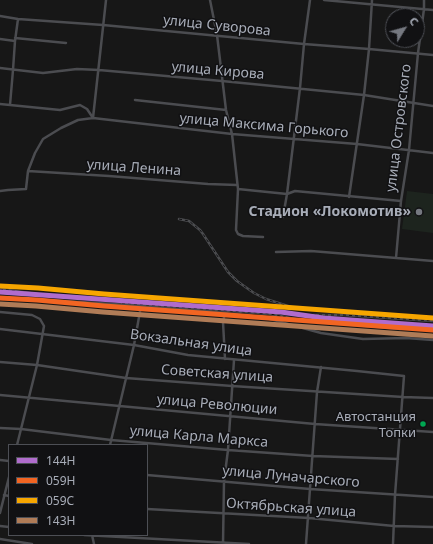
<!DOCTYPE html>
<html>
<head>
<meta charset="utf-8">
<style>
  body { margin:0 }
  #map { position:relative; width:433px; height:544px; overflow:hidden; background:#171717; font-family:"Noto Sans",sans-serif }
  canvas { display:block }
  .legend { position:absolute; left:8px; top:444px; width:140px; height:92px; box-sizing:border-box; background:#111113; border:1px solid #4d4f55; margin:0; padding:5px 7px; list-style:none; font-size:12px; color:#a8adb8 }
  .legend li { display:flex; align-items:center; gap:8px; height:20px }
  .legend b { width:20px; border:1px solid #4d4f55 }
  .north { position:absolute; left:385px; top:8px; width:40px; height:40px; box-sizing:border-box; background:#111113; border:1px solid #4d4f55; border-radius:50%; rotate:53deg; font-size:11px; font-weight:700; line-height:16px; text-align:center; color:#a8adb8 }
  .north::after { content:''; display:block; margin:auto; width:14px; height:18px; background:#757880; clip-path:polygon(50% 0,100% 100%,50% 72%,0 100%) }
</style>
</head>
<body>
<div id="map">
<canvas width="433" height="544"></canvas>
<ul class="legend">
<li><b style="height:5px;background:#b06ccc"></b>144Н</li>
<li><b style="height:5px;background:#f26522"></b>059Н</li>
<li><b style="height:5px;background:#f7a600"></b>059С</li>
<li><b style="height:5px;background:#b07c57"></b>143Н</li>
</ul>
<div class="north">С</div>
</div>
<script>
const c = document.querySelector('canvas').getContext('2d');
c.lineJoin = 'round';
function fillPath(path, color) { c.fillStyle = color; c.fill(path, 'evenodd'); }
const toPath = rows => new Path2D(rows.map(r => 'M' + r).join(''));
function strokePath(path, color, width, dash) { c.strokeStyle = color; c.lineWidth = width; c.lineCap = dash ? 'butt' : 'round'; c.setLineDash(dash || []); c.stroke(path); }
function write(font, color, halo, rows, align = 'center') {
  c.font = font + ' "Noto Sans",sans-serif'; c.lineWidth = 3; c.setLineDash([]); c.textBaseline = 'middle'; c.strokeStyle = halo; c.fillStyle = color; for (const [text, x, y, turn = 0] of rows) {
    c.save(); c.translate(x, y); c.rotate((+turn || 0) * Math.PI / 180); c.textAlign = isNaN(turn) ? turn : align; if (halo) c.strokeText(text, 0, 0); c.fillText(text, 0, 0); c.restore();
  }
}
const green = toPath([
  [407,191,433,194,433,233,402,229]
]);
const minor = toPath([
  [210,0,217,35,226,110,232,134,238,189,236,230,238,234,243,236,263,237],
  [324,0,433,10],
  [0,16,18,19,103,25,304,44,369,49,433,55],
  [15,38,66,43],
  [0,39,15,41],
  [0,68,43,73,77,69,99,70,222,81,364,95,433,106],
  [135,100,226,110],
  [0,104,60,110,80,105,87,109,93,118],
  [10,105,13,70,15,41,18,19],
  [93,118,106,0],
  [28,171,109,176,208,184,237,185],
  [238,189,287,194,295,191,401,201],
  [0,191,8,190,26,189,28,171,35,153,43,139,61,128,78,120,93,118,232,134,357,144,433,153],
  [349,197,364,95,369,49,372,0],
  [283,217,287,194,300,88,304,44,310,0],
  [276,252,311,251,433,261],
  [396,258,401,201,409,150,418,53,424,9,424,0],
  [31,299,177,308,252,316,270,319,321,333,363,339,406,338,433,340],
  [0,312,32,315,40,319,44,326,37,365,17,445],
  [0,329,134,345,188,355,357,371,404,376,395,495,393,544],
  [225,359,223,322,225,313],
  [0,362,37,365,126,378,232,386,403,397,433,398],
  [0,395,315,424,433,432],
  [0,428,21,429,111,440,228,450,313,456,398,459],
  [110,445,134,345,141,306],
  [0,460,9,461],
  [147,475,310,489,433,497],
  [4,495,9,496],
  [147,509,309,518,394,526,433,527],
  [0,513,9,477],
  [0,526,9,527],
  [84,535,249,544],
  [92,535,94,544],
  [0,539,32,544],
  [223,544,224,481,228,450,234,360],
  [306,544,317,392,321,367]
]);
const rail = toPath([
  [179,219,189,221,200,230,203,234,228,272,237,281,244,286,254,293,266,299,291,307],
  [0,289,37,294],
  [122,303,258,313,270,314,305,321,401,329],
  [313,315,344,315,433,321]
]);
const rail1 = toPath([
  [0,292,281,312,323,318,433,326]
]);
const rail2 = toPath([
  [0,298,37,300,104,306,433,330]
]);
const rail3 = toPath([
  [0,286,38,288,104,294,433,318]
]);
const rail4 = toPath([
  [0,304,36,306,103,312,432,336]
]);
const markers = [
  [419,212,4,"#757880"],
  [423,424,3.5,"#00a651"]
];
const busNames = [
  ["Автостанция",416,417],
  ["Топки",416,433]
];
const streetNames = [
  ["улица Суворова",217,26,6],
  ["улица Кирова",218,71,5],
  ["улица Максима Горького",264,126,5],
  ["улица Островского",399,128,-83],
  ["улица Ленина",134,168,4],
  ["Вокзальная улица",191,343,8],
  ["Советская улица",217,374,4],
  ["улица Революции",217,405,5],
  ["улица Карла Маркса",199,437,5],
  ["улица Луначарского",291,477,5],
  ["Октябрьская улица",291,508,4]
];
const poiNames = [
  ["Стадион «Локомотив»",411,212]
];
fillPath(green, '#1d241e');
strokePath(minor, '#4b4c50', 2.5);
strokePath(rail, '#4b4c4f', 2.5);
strokePath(rail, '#111113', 1, [3]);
strokePath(rail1, '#b06ccc', 5);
strokePath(rail2, '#f26522', 5);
strokePath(rail3, '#f7a600', 5);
strokePath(rail4, '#b07c57', 5);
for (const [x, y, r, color] of markers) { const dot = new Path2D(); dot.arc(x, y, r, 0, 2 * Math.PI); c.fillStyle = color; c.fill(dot); strokePath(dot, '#111113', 1.5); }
write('13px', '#a8adb8', '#111113', busNames, 'right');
write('14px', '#a8adb8', '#111113', streetNames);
write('bold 14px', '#a8adb8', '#111113', poiNames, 'right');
</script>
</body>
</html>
